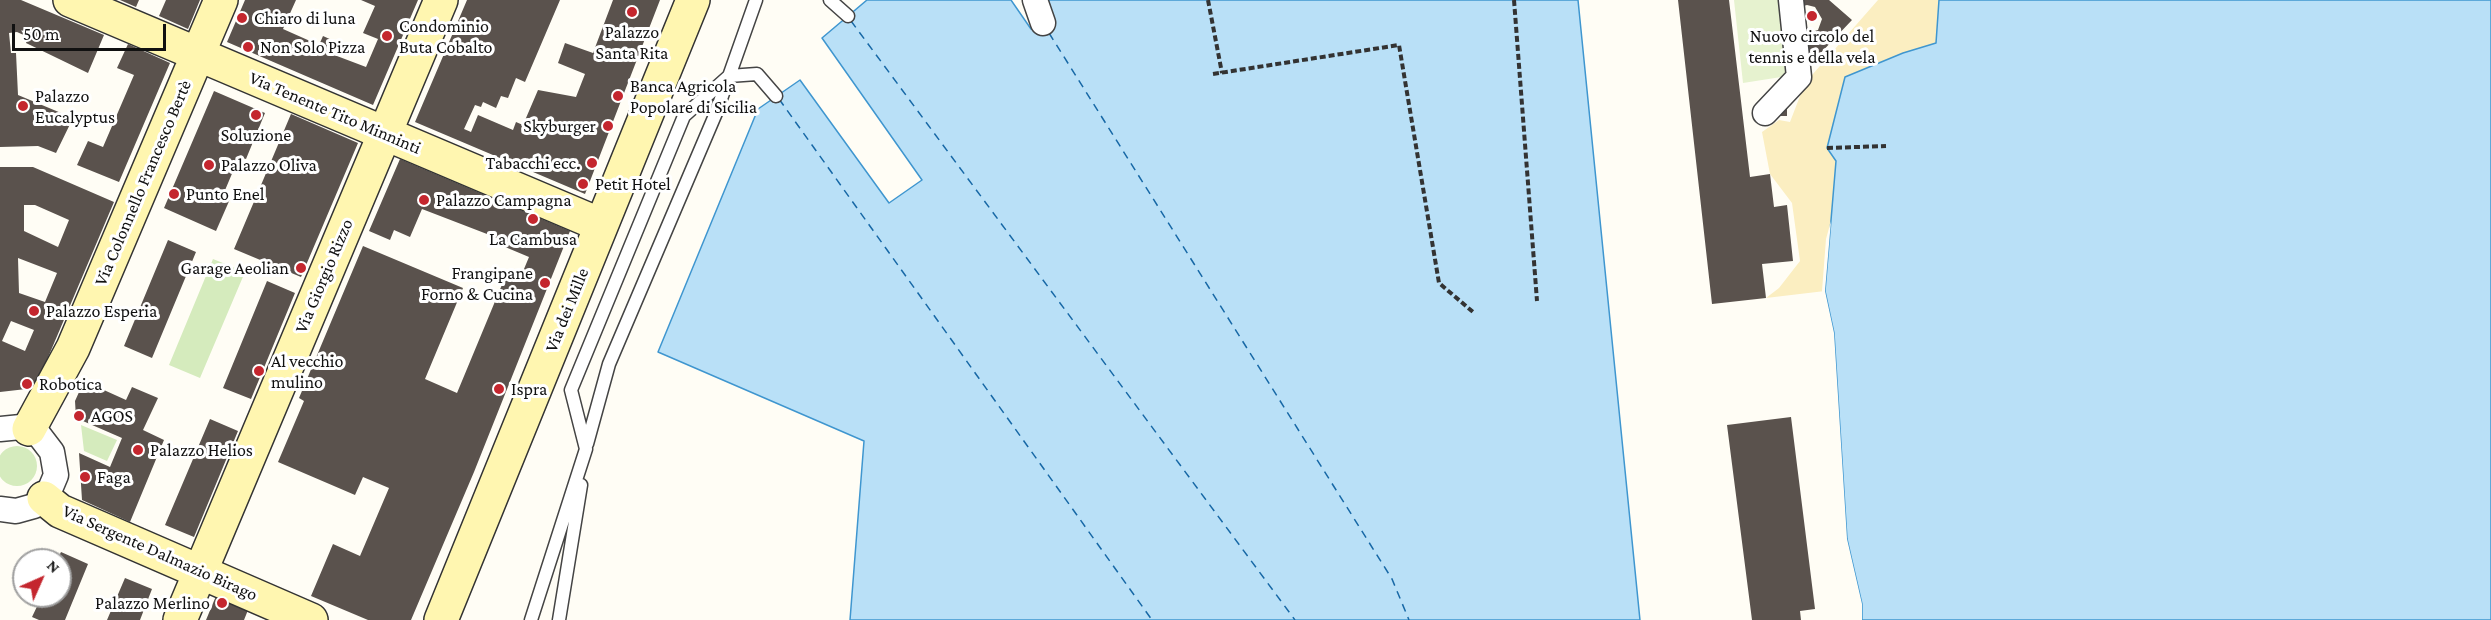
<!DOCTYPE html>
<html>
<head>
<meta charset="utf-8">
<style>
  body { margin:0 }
  #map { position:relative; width:2491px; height:620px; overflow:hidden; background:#fffdf5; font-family:"Crimson Pro",serif }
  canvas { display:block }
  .north { position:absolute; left:12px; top:548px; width:60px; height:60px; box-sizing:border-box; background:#fff; border:2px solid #a0a0a0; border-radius:50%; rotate:45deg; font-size:16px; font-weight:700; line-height:24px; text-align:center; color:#111 }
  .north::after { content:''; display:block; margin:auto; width:21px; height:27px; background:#c4262e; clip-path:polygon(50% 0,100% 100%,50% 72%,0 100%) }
  .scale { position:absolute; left:12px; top:24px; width:154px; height:27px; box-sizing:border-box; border:3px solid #111; border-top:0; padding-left:8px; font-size:18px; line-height:21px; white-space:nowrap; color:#111; -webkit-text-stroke:4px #fff; paint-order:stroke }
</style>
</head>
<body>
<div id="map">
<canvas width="2491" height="620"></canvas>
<div class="north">N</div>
<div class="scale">50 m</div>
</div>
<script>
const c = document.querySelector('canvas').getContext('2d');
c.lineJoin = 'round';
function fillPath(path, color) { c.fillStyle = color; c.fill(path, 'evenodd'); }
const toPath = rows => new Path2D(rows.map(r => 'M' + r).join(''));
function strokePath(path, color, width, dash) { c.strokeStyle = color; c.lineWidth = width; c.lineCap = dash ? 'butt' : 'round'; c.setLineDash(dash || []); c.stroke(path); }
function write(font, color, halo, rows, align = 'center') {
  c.font = font + ' "Crimson Pro",serif'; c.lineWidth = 6; c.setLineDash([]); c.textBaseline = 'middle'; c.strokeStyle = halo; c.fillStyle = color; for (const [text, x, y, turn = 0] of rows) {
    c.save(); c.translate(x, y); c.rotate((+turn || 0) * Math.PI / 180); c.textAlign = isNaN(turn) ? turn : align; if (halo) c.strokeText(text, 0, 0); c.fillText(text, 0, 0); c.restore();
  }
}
const green = toPath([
  [213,259,245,272,200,378,169,365],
  [81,425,117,440,107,461,84,451],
  '-3 466a20 20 0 1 1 40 0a20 20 0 1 1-40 0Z'
]);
const sand = toPath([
  [1878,0,1939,0,1936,43,1903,53,1845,78,1825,291,1766,298,1779,288,1800,261,1792,203,1770,174,1762,132,1779,120,1790,122,1805,83]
]);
const pitch = toPath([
  [1734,0,1786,0,1794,75,1743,83]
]);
const water = toPath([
  [867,0,1011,0,1031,29,1054,18,1048,0,1578,0,1640,620,850,620,864,441,658,352,758,109,800,80,889,203,922,180,822,38,867,0],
  [1939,0,2491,0,2491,620,1862,620,1862,604,1847,539,1834,333,1825,291,1836,161,1827,148,1845,77,1903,53,1936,43,1939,0]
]);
const pier = toPath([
  [1831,221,1825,291,1834,333,1847,539,1862,604,1862,620,1859,620,1859,604,1844,539,1831,333,1822,291,1826,239]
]);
const ferry = toPath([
  [851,21,1295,620],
  [1049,33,1392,579,1409,620],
  [779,99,1152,620]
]);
const building = toPath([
  [0,0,21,0,104,35,88,73,26,43,28,37,17,32,9,33,11,53,16,53,18,95,73,118,56,153,38,146,0,147],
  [120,0,139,0,136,7],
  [166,0,200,0,188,29,159,16],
  [245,0,296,0,283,29,319,45,323,36,334,41,329,53,366,67,378,39,363,33,375,6,361,0,418,0,373,105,227,42],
  [467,0,560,0,525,82,516,78,508,98,501,96,496,108,483,102,481,107,475,105,464,129,471,132,478,115,513,130,516,122,523,125,538,90,576,97,585,74,558,63,565,43,593,53,613,0,660,0,585,194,415,122],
  [1678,0,1729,0,1750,177,1770,174,1774,207,1787,205,1793,261,1762,264,1766,298,1712,304],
  [1799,0,1829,0,1852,20,1816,58,1806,50,1805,34,1818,30,1822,19,1815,7,1807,5,1800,7],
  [128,44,170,63,119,182,77,165,88,141,103,147,134,75,117,68],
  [214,91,265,113,246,159,239,157,223,195,230,199,216,231,164,208],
  [1787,107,1787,116,1777,116],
  [291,114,358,143,301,277,234,249],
  [400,159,570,231,474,472,411,620,368,620,311,596,333,544,360,556,389,488,363,477,355,495,278,462,304,401,299,398,363,246,463,288,425,379,457,393,506,275,519,281,529,257,498,244,500,239,422,209,410,237,394,230,390,240,369,231],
  [0,167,33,167,114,202,35,388,0,392],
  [24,205,35,205,69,220,58,247,24,231],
  [18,258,57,273,45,302,19,293],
  [11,321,34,330,25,351,2,341],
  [168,240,196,252,152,358,124,346],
  [267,281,295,293,251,399,223,388],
  [84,381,126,400,132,387,158,398,143,430,164,440,130,522,82,500,79,453,110,467,122,438,76,418,75,401],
  [1791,417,1815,609,1800,611,1801,620,1752,620,1727,425],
  [210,419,238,431,194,537,165,525],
  [61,552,88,564,65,620,39,620,32,617,42,596,60,596,60,560,57,560],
  [125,578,152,589,140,620,107,620],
  [216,596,248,610,244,620,206,620]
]);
const path = toPath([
  [1208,0,1222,73],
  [1514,0,1537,301],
  [1213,74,1399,45,1439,283,1473,312],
  [1827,148,1886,146]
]);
const lane = toPath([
  [830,0,848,16],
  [587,444,609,364,716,113,756,0],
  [531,620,586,449,571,390,684,116,729,76,757,74,776,96],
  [559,620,581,485]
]);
const street = toPath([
  [1035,0,1043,23],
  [1765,113,1799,77,1791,0],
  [0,429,21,427,39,435,52,452,56,475,48,494,34,506,16,511,0,509]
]);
const secondary = toPath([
  [70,0,601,225],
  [29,429,73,348,221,0],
  [44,498,60,511,311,620],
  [180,620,441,0],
  [441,620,693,0]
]);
const markers = [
  [632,12,6,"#c4262e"],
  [1812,16,6,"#c4262e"],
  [242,18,6,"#c4262e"],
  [387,36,6,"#c4262e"],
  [248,47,6,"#c4262e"],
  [618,96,6,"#c4262e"],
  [23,106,6,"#c4262e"],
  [256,115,6,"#c4262e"],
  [608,126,6,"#c4262e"],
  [592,163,6,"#c4262e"],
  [209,165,6,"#c4262e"],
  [583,184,6,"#c4262e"],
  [174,194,6,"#c4262e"],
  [424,200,6,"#c4262e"],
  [533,219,6,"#c4262e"],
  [301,268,6,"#c4262e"],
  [545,283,6,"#c4262e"],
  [34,311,6,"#c4262e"],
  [259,371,6,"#c4262e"],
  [27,384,6,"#c4262e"],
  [499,389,6,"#c4262e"],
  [79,416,6,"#c4262e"],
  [138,450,6,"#c4262e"],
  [85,477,6,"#c4262e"],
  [222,603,6,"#c4262e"]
];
const poiNames = [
  ["Chiaro di luna",254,18],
  ["Condominio",399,26],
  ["Buta Cobalto",399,47],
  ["Palazzo",632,32,"center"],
  ["Santa Rita",632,53,"center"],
  ["Nuovo circolo del",1812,36,"center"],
  ["tennis e della vela",1812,57,"center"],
  ["Non Solo Pizza",260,47],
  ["Banca Agricola",630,86],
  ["Popolare di Sicilia",630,107],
  ["Palazzo",35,96],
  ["Eucalyptus",35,117],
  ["Skyburger",596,126,"right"],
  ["Soluzione",256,135,"center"],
  ["Tabacchi ecc.",580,163,"right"],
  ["Palazzo Oliva",221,165],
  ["Petit Hotel",595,184],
  ["Punto Enel",186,194],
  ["Palazzo Campagna",436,200],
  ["La Cambusa",533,239,"center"],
  ["Garage Aeolian",289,268,"right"],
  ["Frangipane",533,273,"right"],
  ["Forno & Cucina",533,294,"right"],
  ["Palazzo Esperia",46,311],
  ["Al vecchio",271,361],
  ["mulino",271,382],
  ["Robotica",39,384],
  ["Ispra",511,389],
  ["AGOS",91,416],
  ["Palazzo Helios",150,450],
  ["Faga",97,477],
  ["Palazzo Merlino",210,603,"right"]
];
const streetNames = [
  ["Via Tenente Tito Minninti",335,113,23],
  ["Via Colonnello Francesco Bertè",143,183,-67],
  ["Via Giorgio Rizzo",324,276,-67],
  ["Via dei Mille",567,310,-68],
  ["Via Sergente Dalmazio Birago",160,553,24]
];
fillPath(green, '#d5ebbd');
fillPath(sand, '#fbeec1');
fillPath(pitch, '#e6f2cf');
fillPath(water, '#b9e0f7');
strokePath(water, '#3f96cf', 1.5);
fillPath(pier, '#fffdf5');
strokePath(ferry, '#1768a6', 1.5, [8, 6]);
fillPath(building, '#5a524d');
strokePath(lane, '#444', 15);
strokePath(street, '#444', 27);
strokePath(secondary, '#333', 36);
strokePath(path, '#333', 4, [6, 3]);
strokePath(lane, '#fff', 12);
strokePath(street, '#fff', 24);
strokePath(secondary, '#fff6b0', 33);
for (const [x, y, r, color] of markers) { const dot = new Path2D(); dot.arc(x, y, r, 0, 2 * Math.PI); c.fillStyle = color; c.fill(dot); strokePath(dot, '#fff', 2); }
write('18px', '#111', '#fff', poiNames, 'left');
write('18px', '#111', '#fff', streetNames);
</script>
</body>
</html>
